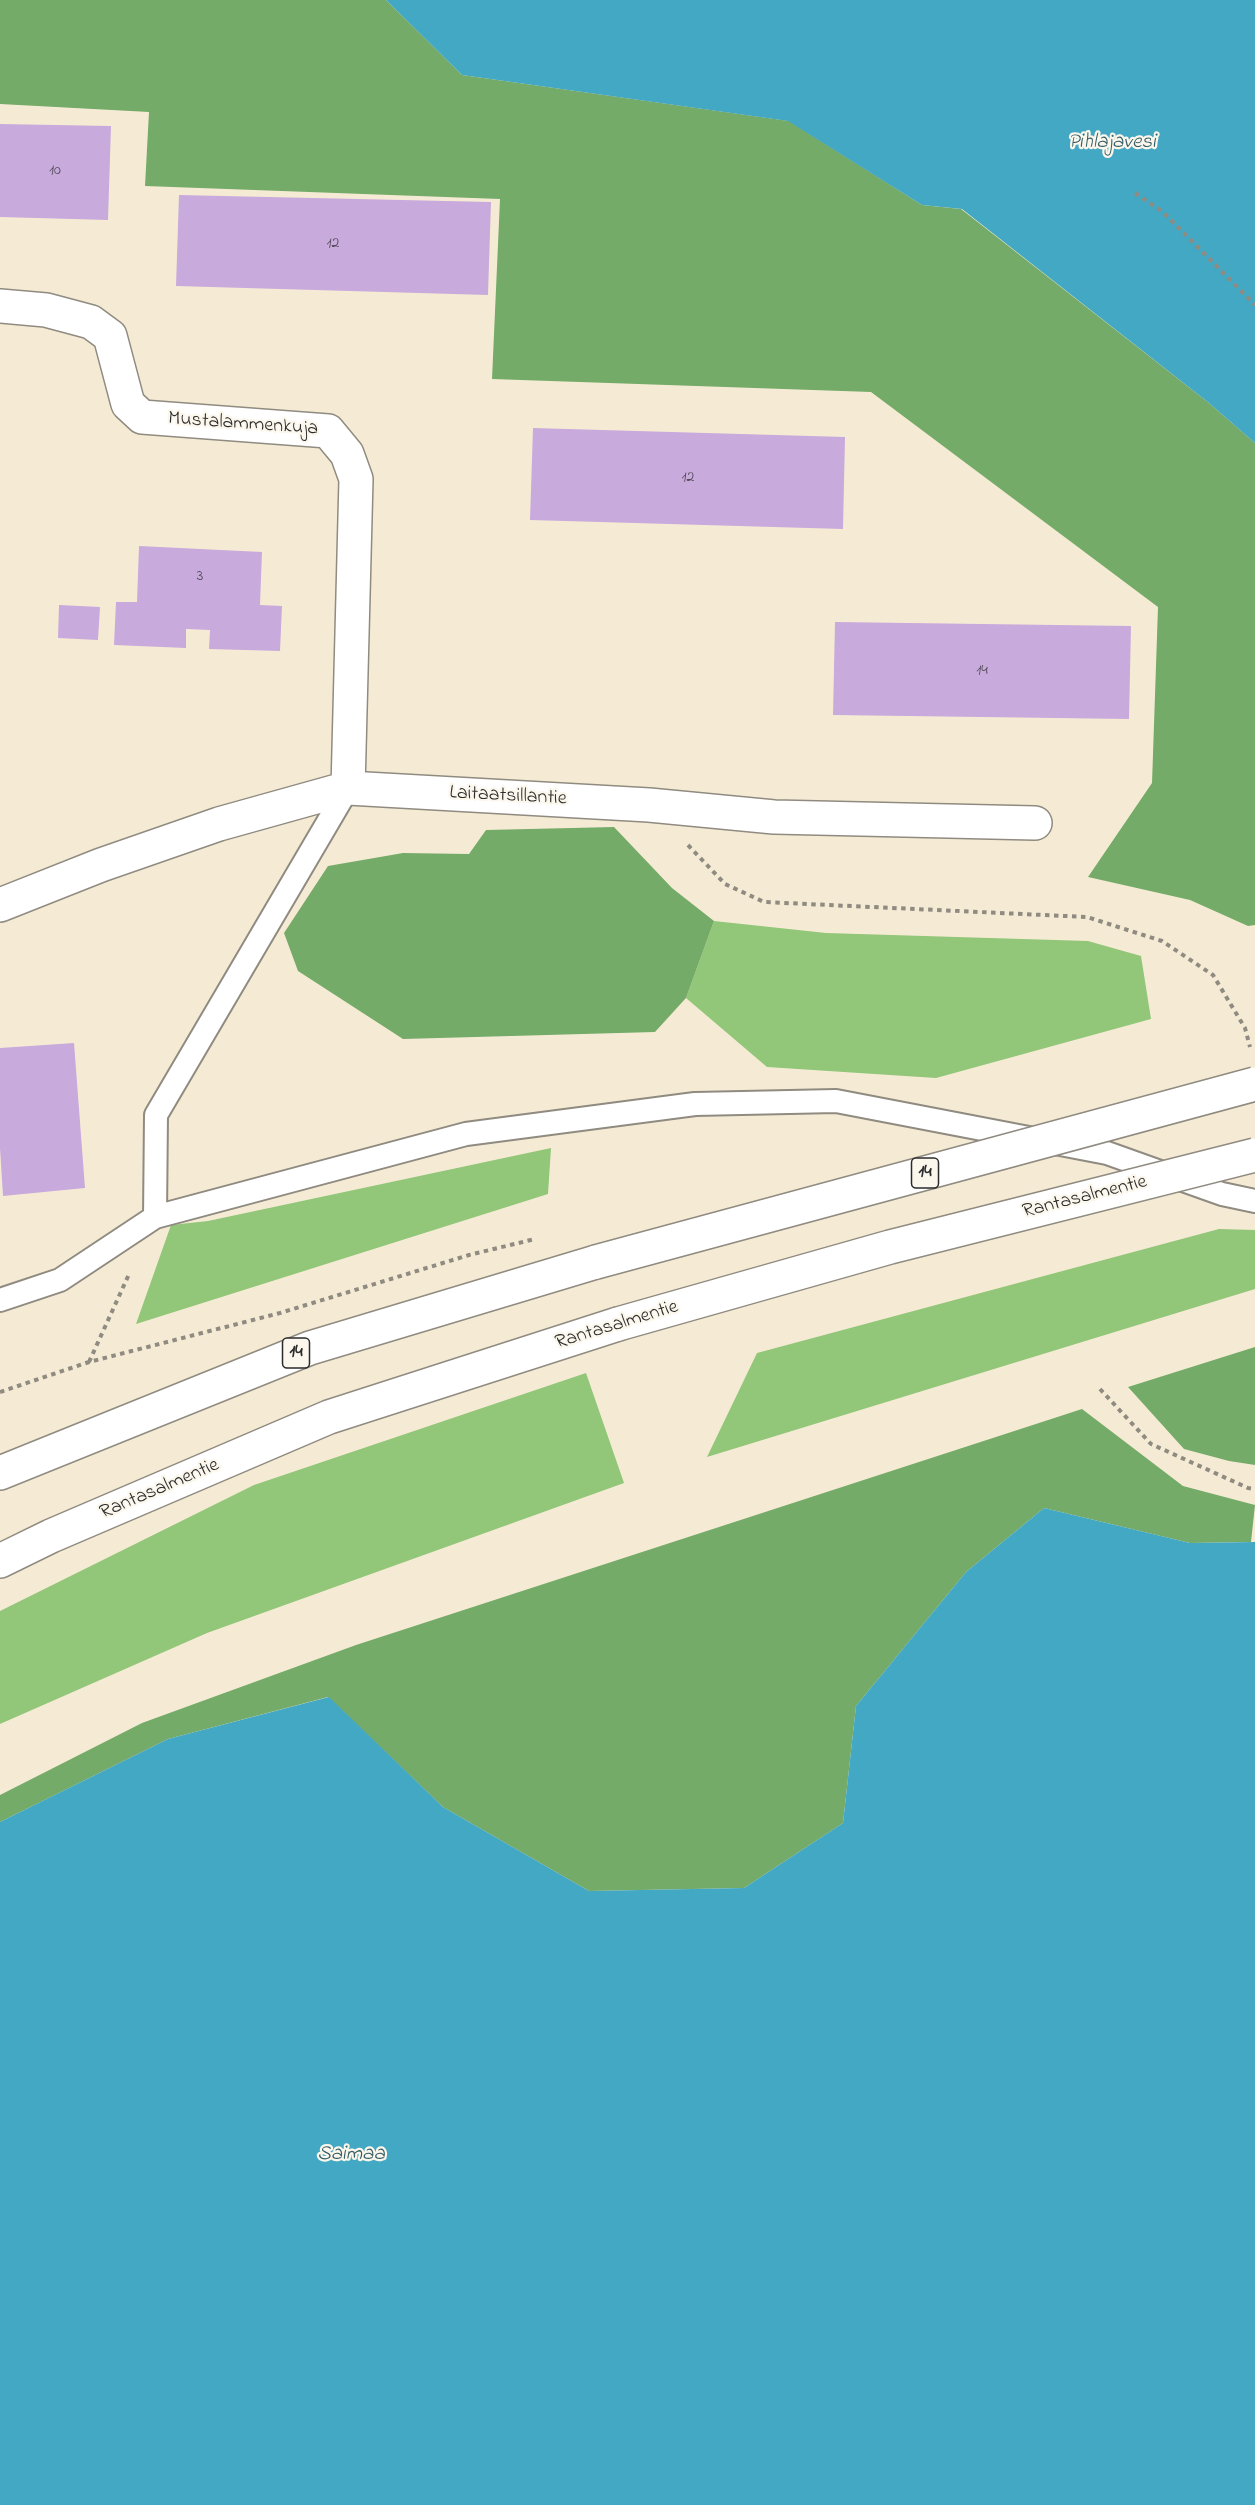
<!DOCTYPE html>
<html>
<head>
<meta charset="utf-8">
<style>
  body { margin:0 }
  canvas { display:block; background:#f5ebd5 }
</style>
</head>
<body>
<canvas width="1255" height="2505"></canvas>
<script>
const c = document.querySelector('canvas').getContext('2d');
c.lineJoin = 'round';
function fillPath(path, color) { c.fillStyle = color; c.fill(path, 'evenodd'); }
const toPath = rows => new Path2D(rows.map(r => 'M' + r).join(''));
function strokePath(path, color, width, dash) { c.strokeStyle = color; c.lineWidth = width; c.lineCap = dash ? 'butt' : 'round'; c.setLineDash(dash || []); c.stroke(path); }
function write(font, color, halo, rows, align = 'center') {
  c.font = font + ' "Indie Flower",sans-serif'; c.lineWidth = 4.5; c.setLineDash([]); c.textBaseline = 'middle'; c.strokeStyle = halo; c.fillStyle = color; for (const [text, x, y, turn = 0] of rows) {
    c.save(); c.translate(x, y); c.rotate((+turn || 0) * Math.PI / 180); c.textAlign = isNaN(turn) ? turn : align; if (halo) c.strokeText(text, 0, 0); c.fillText(text, 0, 0); c.restore();
  }
}
const green = toPath([
  [714,921,826,933,1088,941,1141,956,1151,1019,936,1078,767,1067,686,998],
  [551,1148,548,1194,136,1324,171,1225,208,1221],
  [1219,1229,1255,1230,1255,1289,707,1457,757,1353],
  [586,1373,624,1483,207,1633,0,1724,0,1611,254,1485]
]);
const forest = toPath([
  [0,0,386,0,462,75,789,121,922,205,961,209,1209,403,1255,443,1255,925,1248,926,1190,900,1088,877,1152,783,1158,607,871,392,492,379,500,199,145,186,149,112,0,104],
  [614,827,672,888,714,921,686,998,655,1032,403,1039,298,971,284,933,328,866,403,853,469,854,486,830],
  [1255,1347,1255,1465,1229,1461,1184,1449,1128,1387],
  [1082,1409,1183,1486,1255,1505,1251,1542,1190,1543,1044,1508,966,1572,856,1706,843,1823,744,1888,589,1891,443,1807,328,1697,168,1739,0,1822,0,1795,142,1723,356,1645]
]);
const water = toPath([
  [386,0,1255,0,1255,443,1209,403,962,209,922,205,788,121,462,75],
  [1044,1508,1190,1543,1255,1542,1255,2505,0,2505,0,1822,168,1739,329,1697,443,1807,589,1891,744,1888,843,1823,856,1706,966,1572]
]);
const building = toPath([
  [0,124,111,126,108,220,0,217],
  [179,195,491,202,488,295,176,286],
  [533,428,845,437,843,529,530,520],
  [139,546,262,552,260,605,282,606,280,651,209,649,210,630,186,629,186,648,114,645,116,602,137,602],
  [59,605,100,607,98,640,58,638],
  [835,622,1131,626,1129,719,833,715],
  [74,1043,85,1188,3,1196,0,1148,0,1048]
]);
const path = toPath([
  [1135,193,1163,212,1255,305],
  [688,845,725,884,764,902,1087,917,1162,941,1213,975,1245,1028,1250,1047],
  [89,1362,130,1272],
  [1100,1389,1151,1444,1248,1488,1255,1489],
  [0,1392,89,1362,280,1313,469,1255,535,1239]
]);
const service = toPath([
  [348,788,156,1115,155,1217,466,1134,695,1104,836,1101,1107,1153,1222,1194,1255,1201],
  [0,1300,60,1280,155,1217]
]);
const minor = toPath([
  [0,306,46,310,91,322,110,336,128,404,142,417,328,431,347,454,356,479,348,788],
  [0,905,101,865,219,824,348,788,649,805,774,817,1035,823]
]);
const trunk = toPath([
  [0,1473,310,1348,596,1262],
  [0,1561,51,1536,329,1417,618,1324]
]);
const trunkBridge = toPath([
  [596,1262,1255,1084],
  [618,1324,890,1247,1255,1155]
]);
const numberNames = [
  ["10",55,171],
  ["12",333,244],
  ["12",688,478],
  ["3",200,577],
  ["14",982,671]
];
const shields = [
  [925,1173,27],
  [296,1353,27]
];
const shieldNames = [
  ["14",925,1173],
  ["14",296,1353]
];
const streetNames = [
  ["Mustalammenkuja",243,425,4],
  ["Laitaatsillantie",508,797,3],
  ["Rantasalmentie",1085,1198,-14],
  ["Rantasalmentie",617,1326,-17],
  ["Rantasalmentie",160,1490,-23]
];
const waterNames = [
  ["Pihlajavesi",1112,144],
  ["Saimaa",351,2156]
];
fillPath(green, '#92c678');
fillPath(forest, '#75ab68');
fillPath(water, '#43a8c3');
fillPath(building, '#c9aadc');
strokePath(service, '#908b80', 26);
strokePath(minor, '#908b80', 36);
strokePath(trunk, '#908b80', 36);
strokePath(path, '#908b80', 4, [4.5, 4.5]);
strokePath(service, '#fff', 22);
strokePath(minor, '#fff', 33);
strokePath(trunk, '#fff', 33);
strokePath(trunkBridge, '#908b80', 36, []);
strokePath(trunkBridge, '#fff', 33);
write('16px', '#524b57', null, numberNames);
for (const [x, y, w] of shields) { const box = new Path2D(); box.roundRect(x - w / 2, y - 15, w, 30, 4.5); c.fillStyle = '#fbf7ec'; c.fill(box); strokePath(box, '#2b2b2b', 1.5); }
write('bold 18px', '#2b2b2b', null, shieldNames);
write('20px', '#2b2b2b', '#fbf7ec', streetNames);
write('italic 21px', '#355d68', '#fbf7ec', waterNames);
</script>
</body>
</html>
